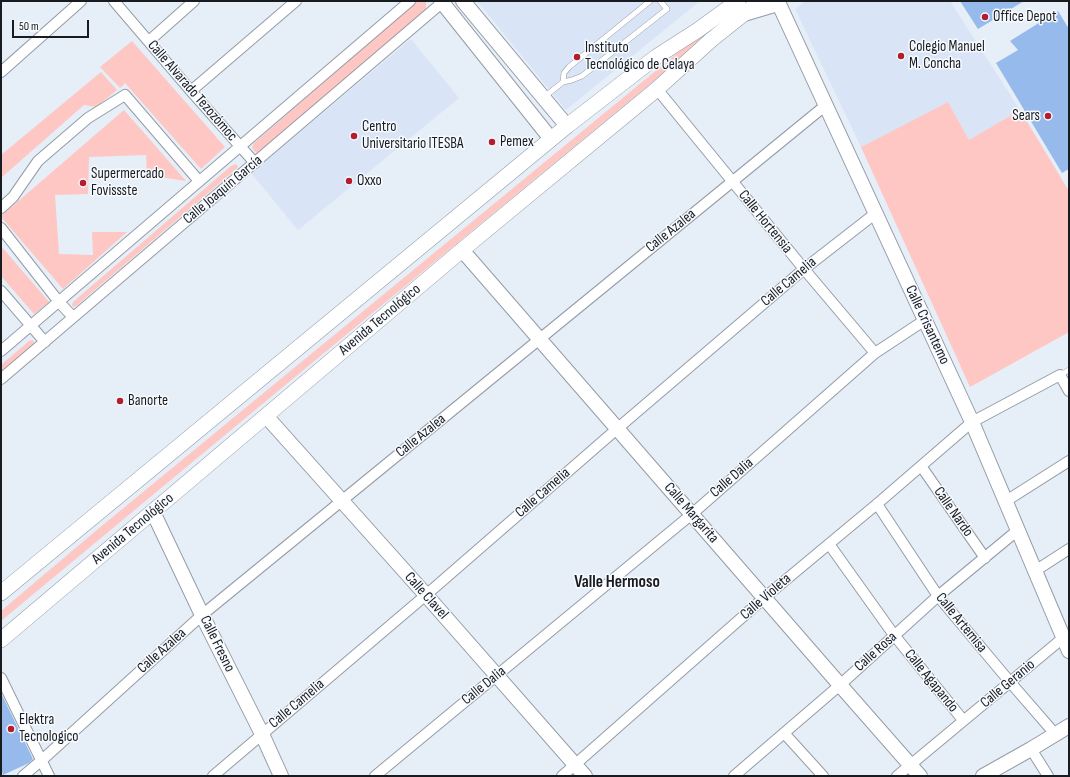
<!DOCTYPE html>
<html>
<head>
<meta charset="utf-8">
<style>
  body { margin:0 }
  #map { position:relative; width:1070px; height:777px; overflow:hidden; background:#e6eef8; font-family:"Sofia Sans Condensed",sans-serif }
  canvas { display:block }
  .frame { position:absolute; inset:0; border:2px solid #181b1f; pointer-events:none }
  .scale { position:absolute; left:12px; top:20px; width:77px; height:18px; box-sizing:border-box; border:2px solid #181b1f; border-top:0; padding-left:5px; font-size:12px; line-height:14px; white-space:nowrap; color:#181b1f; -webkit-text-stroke:3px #f7fbff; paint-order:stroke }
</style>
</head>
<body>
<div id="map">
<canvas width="1070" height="777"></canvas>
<div class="frame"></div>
<div class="scale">50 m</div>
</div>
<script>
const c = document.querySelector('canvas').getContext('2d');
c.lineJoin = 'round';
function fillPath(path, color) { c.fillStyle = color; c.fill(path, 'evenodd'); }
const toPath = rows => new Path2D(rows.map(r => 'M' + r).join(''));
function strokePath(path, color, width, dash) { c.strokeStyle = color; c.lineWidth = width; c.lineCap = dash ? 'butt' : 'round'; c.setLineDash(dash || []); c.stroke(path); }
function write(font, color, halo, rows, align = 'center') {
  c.font = font + ' "Sofia Sans Condensed",sans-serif'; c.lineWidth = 3; c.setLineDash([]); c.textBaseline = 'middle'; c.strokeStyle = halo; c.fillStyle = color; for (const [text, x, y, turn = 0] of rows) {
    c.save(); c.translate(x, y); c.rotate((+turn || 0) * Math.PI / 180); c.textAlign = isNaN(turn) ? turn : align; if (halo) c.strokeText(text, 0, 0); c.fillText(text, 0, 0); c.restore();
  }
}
const built = toPath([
  [477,1,700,1,566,110],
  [806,1,950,1,1020,110,969,140,948,102,861,147,795,9],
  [411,39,459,98,298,230,251,173]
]);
const green = toPath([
  [417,1,426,1,426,9,422,15,260,151,257,153,254,151,252,147,254,143],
  [703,32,707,37,278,391,1,621,1,611,98,529],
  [132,41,225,147,201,169,125,83,120,88,100,67],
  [101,72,117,90,96,107,84,105,1,178,1,155],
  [948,102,969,140,1020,110,1069,191,1069,332,970,387,861,147],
  [124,110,186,181,147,175,146,155,89,157,88,194,55,195,59,254,93,255,92,232,127,232,63,289,1,217,1,216],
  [236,164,238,167,235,170,76,306,73,307,72,305,73,302,231,166],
  [1,246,49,302,34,314,1,276],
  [33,340,34,344,1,372,1,365,29,341]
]);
const building = toPath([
  [960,1,1024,1,978,29],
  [1058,11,1069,29,1069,169,1062,173,996,63,1018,50,1010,41],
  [1,693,33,759,29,763,3,775,1,770]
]);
const lane = toPath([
  [563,82,564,73,569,67,650,1],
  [544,97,563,82,572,80,582,76,667,9,660,1],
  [1060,375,1069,370]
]);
const street = toPath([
  [114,1,191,91,255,163],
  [149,41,194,1],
  [1,72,81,1],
  [657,89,804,269,875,353],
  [191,91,296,1],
  [1,208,13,197,38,161,88,118,125,95,199,181],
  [1,228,59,302,73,317],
  [1,291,45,342],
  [1,351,410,1],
  [1,379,444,1],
  [921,466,985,558],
  [1006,501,1069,461],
  [877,504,938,596,1010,682,1056,735],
  [829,544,894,635,963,720],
  [1035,571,1069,549],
  [1,678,49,776],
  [784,733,823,776],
  [1031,749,1048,776],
  [23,776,42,760,202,615,826,105],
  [213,776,426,595,618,428,804,269,876,213],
  [375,776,692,514,875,353,925,320],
  [562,776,764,598,877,504,972,422,1060,375,1069,391],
  [734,776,840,685,938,596,1018,530],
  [897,776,1063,638]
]);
const secondary = toPath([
  [441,1,551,139],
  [463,1,567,126],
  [778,2,972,422,1069,651],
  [744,14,774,5,779,1],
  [462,250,840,685,920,776],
  [266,416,426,595,585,776],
  [153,512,202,615,262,734,281,776],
  [983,776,1031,749,1069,726]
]);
const primary = toPath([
  [1,593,567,126,656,57,698,30,738,1],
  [1,640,462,250,657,89,711,40,760,1]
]);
const markers = [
  [985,17,4,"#b11e2d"],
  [901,56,4,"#b11e2d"],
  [577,57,4,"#b11e2d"],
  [1048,116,4,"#b11e2d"],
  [354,136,4,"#b11e2d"],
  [492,142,4,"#b11e2d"],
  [349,181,4,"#b11e2d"],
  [83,183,4,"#b11e2d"],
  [120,401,4,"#b11e2d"],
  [11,729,4,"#b11e2d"]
];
const poiNames = [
  ["Office Depot",993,17],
  ["Colegio Manuel",909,47],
  ["M. Concha",909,64],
  ["Instituto",585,48],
  ["Tecnológico de Celaya",585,65],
  ["Sears",1040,116,"right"],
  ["Centro",362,127],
  ["Universitario ITESBA",362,144],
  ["Pemex",500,142],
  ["Supermercado",91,174],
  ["Fovissste",91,191],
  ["Oxxo",357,181],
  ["Banorte",128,401],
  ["Elektra",19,720],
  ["Tecnologico",19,737]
];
const streetNames = [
  ["Calle Alvarado Tezozómoc",192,91,49],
  ["Calle Joaquín García",223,190,-40],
  ["Calle Hortensia",765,222,51],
  ["Calle Azalea",671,231,-39],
  ["Calle Camelia",789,282,-40],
  ["Avenida Tecnológico",380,320,-40],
  ["Calle Crisantemo",927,325,65],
  ["Calle Azalea",421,436,-39],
  ["Calle Dalia",732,478,-41],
  ["Calle Camelia",543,493,-41],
  ["Calle Nardo",953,512,55],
  ["Calle Margarita",691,513,49],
  ["Avenida Tecnológico",133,529,-40],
  ["Calle Clavel",426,596,48],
  ["Calle Violeta",766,597,-41],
  ["Calle Artemisa",961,623,51],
  ["Calle Fresno",217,644,64],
  ["Calle Azalea",162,651,-42],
  ["Calle Rosa",876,652,-42],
  ["Calle Agapando",931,681,51],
  ["Calle Geranio",1008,684,-40],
  ["Calle Dalia",484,686,-39],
  ["Calle Camelia",297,704,-40]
];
const quarterNames = [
  ["Valle Hermoso",617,583]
];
fillPath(built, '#d9e5f6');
fillPath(green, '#fec7c4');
fillPath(building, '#96baeb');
strokePath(lane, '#959ca6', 6);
strokePath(street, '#959ca6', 12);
strokePath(secondary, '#959ca6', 16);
strokePath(primary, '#959ca6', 16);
strokePath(lane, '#fff', 5);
strokePath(street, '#fff', 10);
strokePath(secondary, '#fff', 14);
strokePath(primary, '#fff', 15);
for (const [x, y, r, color] of markers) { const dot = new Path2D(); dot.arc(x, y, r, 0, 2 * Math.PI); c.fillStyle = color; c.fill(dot); strokePath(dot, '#f7fbff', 1.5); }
write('15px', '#181b1f', '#f7fbff', poiNames, 'left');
write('15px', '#181b1f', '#f7fbff', streetNames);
write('bold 17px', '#181b1f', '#f7fbff', quarterNames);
</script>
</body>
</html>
